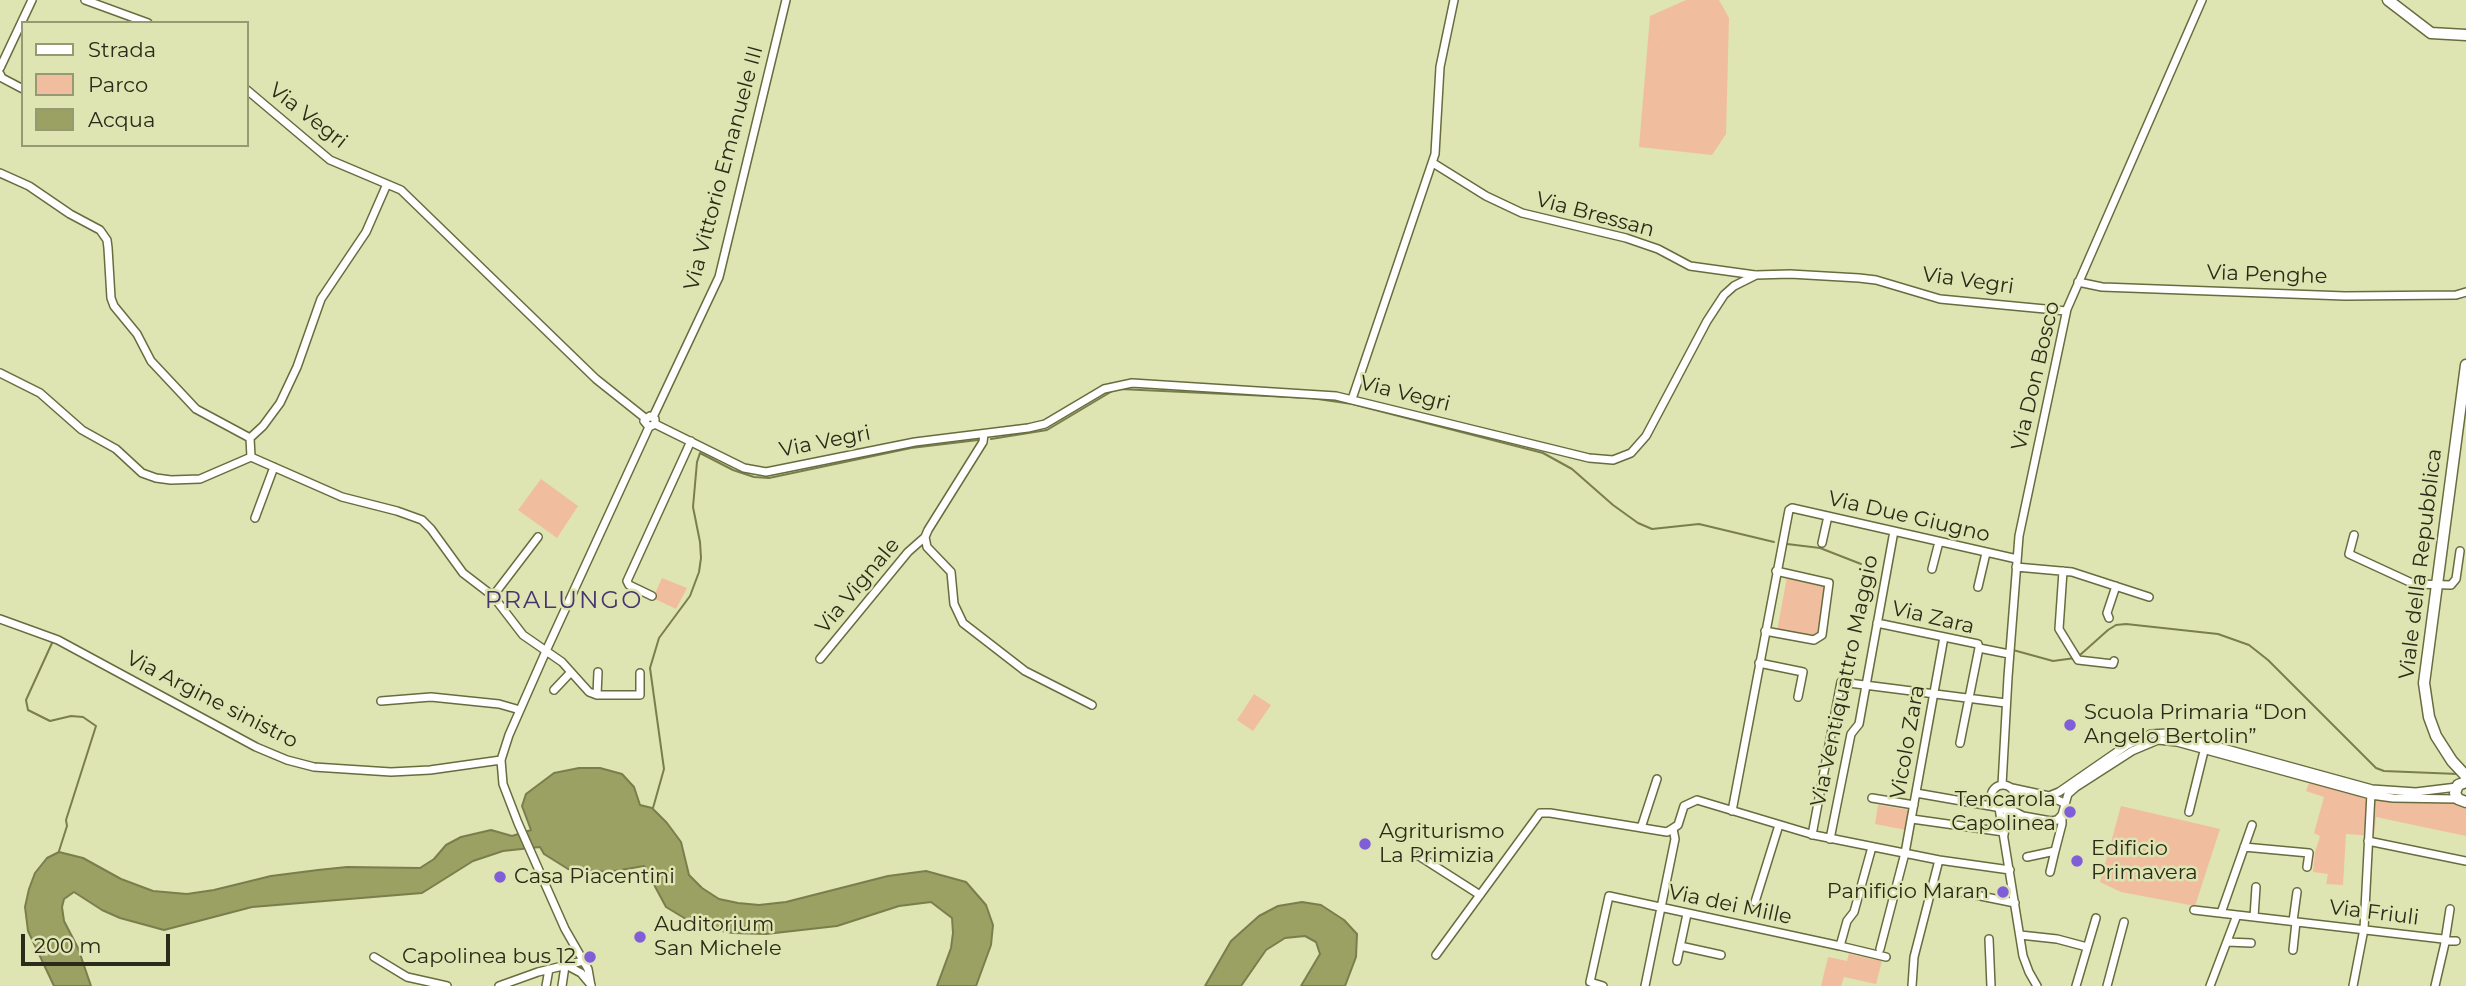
<!DOCTYPE html>
<html>
<head>
<meta charset="utf-8">
<style>
  body { margin:0 }
  #map { position:relative; width:2466px; height:986px; overflow:hidden; background:#dee4b2; font-family:Montserrat,sans-serif }
  canvas { display:block }
  .legend { position:absolute; left:21px; top:21px; width:228px; height:126px; box-sizing:border-box; background:#dee4b2; border:2px solid #969a74; margin:0; padding:9px 12px; list-style:none; font-size:21px; color:#2a2b18 }
  .legend li { display:flex; align-items:center; gap:14px; height:35px }
  .legend b { width:35px; border:2px solid #969a74 }
  .scale { position:absolute; left:21px; top:934px; width:149px; height:32px; box-sizing:border-box; border:4px solid #2a2b18; border-top:0; padding-left:9px; font-size:21px; line-height:24px; white-space:nowrap; color:#2a2b18; -webkit-text-stroke:5px #dee4b2; paint-order:stroke }
</style>
</head>
<body>
<div id="map">
<canvas width="2466" height="986"></canvas>
<ul class="legend">
<li><b style="height:9px;background:#fff"></b>Strada</li>
<li><b style="height:19px;background:#f0be9f"></b>Parco</li>
<li><b style="height:19px;background:#9ba162"></b>Acqua</li>
</ul>
<div class="scale">200 m</div>
</div>
<script>
const c = document.querySelector('canvas').getContext('2d');
c.lineJoin = 'round';
function fillPath(path, color) { c.fillStyle = color; c.fill(path, 'evenodd'); }
const toPath = rows => new Path2D(rows.map(r => 'M' + r).join(''));
function strokePath(path, color, width, dash) { c.strokeStyle = color; c.lineWidth = width; c.lineCap = dash ? 'butt' : 'round'; c.setLineDash(dash || []); c.stroke(path); }
function write(font, color, halo, rows, align = 'center') {
  c.font = font + ' Montserrat,sans-serif'; c.lineWidth = 5; c.setLineDash([]); c.textBaseline = 'middle'; c.strokeStyle = halo; c.fillStyle = color; for (const [text, x, y, turn = 0] of rows) {
    c.save(); c.translate(x, y); c.rotate((+turn || 0) * Math.PI / 180); c.textAlign = isNaN(turn) ? turn : align; if (halo) c.strokeText(text, 0, 0); c.fillText(text, 0, 0); c.restore();
  }
}
const green = toPath([
  [1686,0,1719,0,1729,18,1726,134,1712,155,1639,147,1650,16],
  [541,479,578,506,557,538,518,510],
  [1787,577,1824,584,1827,587,1819,634,1815,638,1777,631],
  [662,578,687,588,676,609,653,598],
  [1254,694,1271,705,1253,731,1237,720],
  [2309,783,2377,800,2452,802,2466,807,2466,836,2376,817,2374,836,2346,834,2343,885,2326,884,2328,874,2313,872,2315,852,2320,836,2314,833,2324,797,2306,791],
  [1878,805,1910,810,1906,830,1875,824],
  [2121,806,2220,829,2195,906,2121,892,2100,882],
  [1849,954,1882,961,1876,984,1844,977,1841,986,1821,986,1828,957,1847,961]
]);
const water = toPath([
  [579,768,600,768,622,774,634,787,640,805,652,808,667,823,681,842,689,875,702,888,719,899,738,903,759,905,786,902,888,876,926,871,966,882,986,905,993,925,991,945,976,986,937,986,951,948,953,933,952,918,931,902,899,906,837,926,766,934,733,933,699,927,666,907,644,866,609,872,568,869,544,854,540,847,503,851,473,861,422,893,252,907,164,930,120,918,102,910,74,892,64,899,62,907,64,921,78,948,91,986,54,986,28,931,25,907,29,889,35,873,47,858,59,852,83,858,121,879,153,891,187,894,214,890,271,876,318,870,347,867,420,868,434,859,446,845,461,837,491,830,512,836,531,830,522,806,526,794,554,773,579,768],
  [1302,902,1321,905,1344,920,1357,934,1356,957,1345,986,1301,986,1320,954,1316,942,1305,936,1285,938,1266,950,1241,986,1205,986,1231,941,1259,916,1278,906,1302,902]
]);
const stream = toPath([
  [1120,389,1311,398,1352,404,1543,453,1572,469,1613,505,1638,523,1652,529,1699,524,1774,542],
  [991,439,1047,430,1114,390],
  [1787,544,1820,548,1861,564],
  [52,643,26,700,28,710,50,721,71,716,83,717,96,726,66,820,67,826,59,851],
  [2013,650,2053,661,2075,658],
  [2080,655,2108,630,2116,625,2126,624,2218,634,2249,645,2268,660,2376,768,2384,771,2458,774],
  [653,808,664,769,650,668,659,638,690,596,699,572,701,558,700,542,693,507,697,462,700,453,733,470,754,477,769,478,911,448,978,440]
]);
const minor = toPath([
  [85,0,148,23],
  [0,68,32,0],
  [0,74,2,78,23,89],
  [247,90,330,160,401,190,596,379,645,418],
  [1433,163,1486,196,1522,213,1626,238,1658,249,1690,266,1755,275],
  [0,173,29,186,70,214,100,230,107,240,108,248,111,298,114,306,137,334,151,361,196,409,250,438],
  [2078,282,2102,287,2345,296,2456,295,2466,292],
  [0,373,40,393,82,430,116,449,142,473,156,478,171,480,200,479,251,457,342,497,397,511,422,520,431,529,463,573,493,596,523,635,562,662,589,692,597,695,640,695,640,673],
  [1352,399,1435,154,1440,67,1454,0],
  [653,417,719,277,786,0],
  [655,424,744,468,766,472,915,442,1028,428,1045,424,1104,389,1132,383,1336,396,1589,458,1613,460,1631,453,1646,436,1707,321,1724,295,1734,286,1756,275,1790,274,1859,278,1876,280,1940,299,2066,311],
  [984,434,983,442,928,530,925,537,927,547,951,572,954,604,963,623,1025,671,1092,705],
  [251,457,250,438,263,426,280,403,297,367,321,299,366,232,387,184],
  [255,518,274,467],
  [2354,535,2349,554,2414,584,2451,585,2456,579,2460,551],
  [1822,543,1828,516],
  [2016,567,2072,572,2149,597],
  [1932,569,1939,542],
  [2063,571,2059,629,2078,660,2113,664,2114,661],
  [1978,587,1986,553],
  [493,596,538,537],
  [652,596,629,585,627,581,691,441],
  [2109,618,2107,613,2116,586],
  [0,619,58,640,256,747,287,760,314,767,391,772,430,770,501,760],
  [1877,623,1978,644,1979,648,2009,654],
  [1765,631,1814,640,1822,635,1829,583,1776,571],
  [820,659,908,552,925,537],
  [1759,663,1803,672,1798,697],
  [554,690,571,672],
  [597,695,598,672],
  [381,701,431,697,499,704,520,710],
  [1960,743,1979,648],
  '1991 797a12 12 0 1 1 24 0a12 12 0 1 1-24 0Z',
  [2002,785,2008,677,2019,536,2067,309,2202,0],
  [2012,788,2049,796,2064,803],
  [1916,793,1996,807],
  [2049,796,2059,792,2127,745,2151,734,2168,733,2372,789,2416,792,2457,787],
  [1872,798,1914,805],
  [1999,808,2023,956,2029,972,2037,986],
  [1732,811,1789,510,1792,508,2017,559],
  [2189,812,2205,747],
  [1912,819,2004,832],
  [1641,828,1657,779],
  [1812,835,1841,682,2006,703],
  [2004,835,2008,808,2023,816,2051,821,2057,820,2062,815,2068,794,2076,787,2132,751,2158,740,2177,742,2371,795,2393,798,2458,799],
  [1830,839,1851,734,1859,724,1894,531],
  [2368,841,2466,861],
  [2244,847,2309,853,2307,867],
  [1419,856,1480,895],
  [2027,857,2055,851,2062,824,2062,815],
  [2050,872,2055,851],
  [1956,891,2015,903],
  [1755,902,1779,825],
  [2450,909,2445,941,2456,941],
  [2194,910,2443,939,2445,943,2435,986],
  [2221,913,2252,825],
  [2254,917,2256,887],
  [2293,921,2297,892],
  [2020,935,2057,939,2087,947],
  [1989,939,1991,986],
  [2227,942,2251,943],
  [1680,946,1721,955],
  [1840,946,1886,957],
  [1880,949,1905,853,1944,637],
  [2293,950,2296,922],
  [1436,955,1540,813,1550,813,1667,832,1678,825,1684,806,1697,800,1814,835,1939,860,2010,870],
  [374,957,407,977,447,986],
  [1677,961,1687,914],
  [568,966,581,973,591,985],
  [499,986,538,972,583,961],
  [546,986,549,969],
  [562,986,565,966],
  [591,986,588,969,565,929,518,823,503,784,501,760,509,735,546,651,649,427,655,424,655,419,650,416,644,421,649,427],
  [1603,986,1590,982,1609,896,1840,946,1847,921,1854,912,1872,847],
  [1645,986,1675,839,1673,829],
  [1912,986,1914,957,1939,860],
  [2076,986,2096,918],
  [2107,986,2124,922],
  [2210,986,2237,915],
  [2353,986,2364,929,2371,793]
]);
const major = toPath([
  [2388,0,2431,33,2466,35],
  [2466,365,2424,683,2429,717,2436,736,2452,761,2466,776],
  [2466,782,2458,785,2455,793,2458,799,2466,802]
]);
const markers = [
  [2070,725,7,"#805ed8"],
  [2070,812,7,"#805ed8"],
  [1365,844,7,"#805ed8"],
  [2077,861,7,"#805ed8"],
  [500,877,7,"#805ed8"],
  [2003,892,7,"#805ed8"],
  [640,937,7,"#805ed8"],
  [590,957,7,"#805ed8"]
];
const streetNames = [
  ["Via Vegri",308,116,38],
  ["Via Vittorio Emanuele III",724,168,-75],
  ["Via Bressan",1595,215,15],
  ["Via Penghe",2267,275,2],
  ["Via Vegri",1968,281,8],
  ["Via Don Bosco",2036,376,-77],
  ["Via Vegri",1405,394,14],
  ["Via Vegri",825,442,-11],
  ["Via Due Giugno",1909,517,13],
  ["Viale della Repubblica",2421,564,-83],
  ["Via Vignale",858,586,-50],
  ["Via Zara",1933,618,13],
  ["Via Ventiquattro Maggio",1845,681,-78],
  ["Via Argine sinistro",212,700,27],
  ["Vicolo Zara",1908,742,-80],
  ["Via dei Mille",1730,905,12],
  ["Via Friuli",2374,913,7]
];
const poiNames = [
  ["Scuola Primaria “Don",2084,713],
  ["Angelo Bertolin”",2084,737],
  ["Tencarola",2056,800,"right"],
  ["Capolinea",2056,824,"right"],
  ["Agriturismo",1379,832],
  ["La Primizia",1379,856],
  ["Edificio",2091,849],
  ["Primavera",2091,873],
  ["Casa Piacentini",514,877],
  ["Panificio Maran",1989,892,"right"],
  ["Auditorium",654,925],
  ["San Michele",654,949],
  ["Capolinea bus 12",576,957,"right"]
];
const quarterNames = [
  ["PRALUNGO",564,601]
];
fillPath(green, '#f0be9f');
fillPath(water, '#9ba162');
strokePath(water, '#797e4c', 2);
strokePath(stream, '#797e4c', 2);
strokePath(minor, '#686c3e', 10);
strokePath(major, '#686c3e', 13);
strokePath(minor, '#fff', 7);
strokePath(major, '#fff', 10);
for (const [x, y, r, color] of markers) { const dot = new Path2D(); dot.arc(x, y, r, 0, 2 * Math.PI); c.fillStyle = color; c.fill(dot); strokePath(dot, '#dee4b2', 2.5); }
write('21px', '#2a2b18', '#dee4b2', streetNames);
write('21px', '#2a2b18', '#dee4b2', poiNames, 'left');
c.letterSpacing = '2px';
write('24px', '#443571', '#dee4b2', quarterNames);
c.letterSpacing = '0px';
</script>
</body>
</html>
